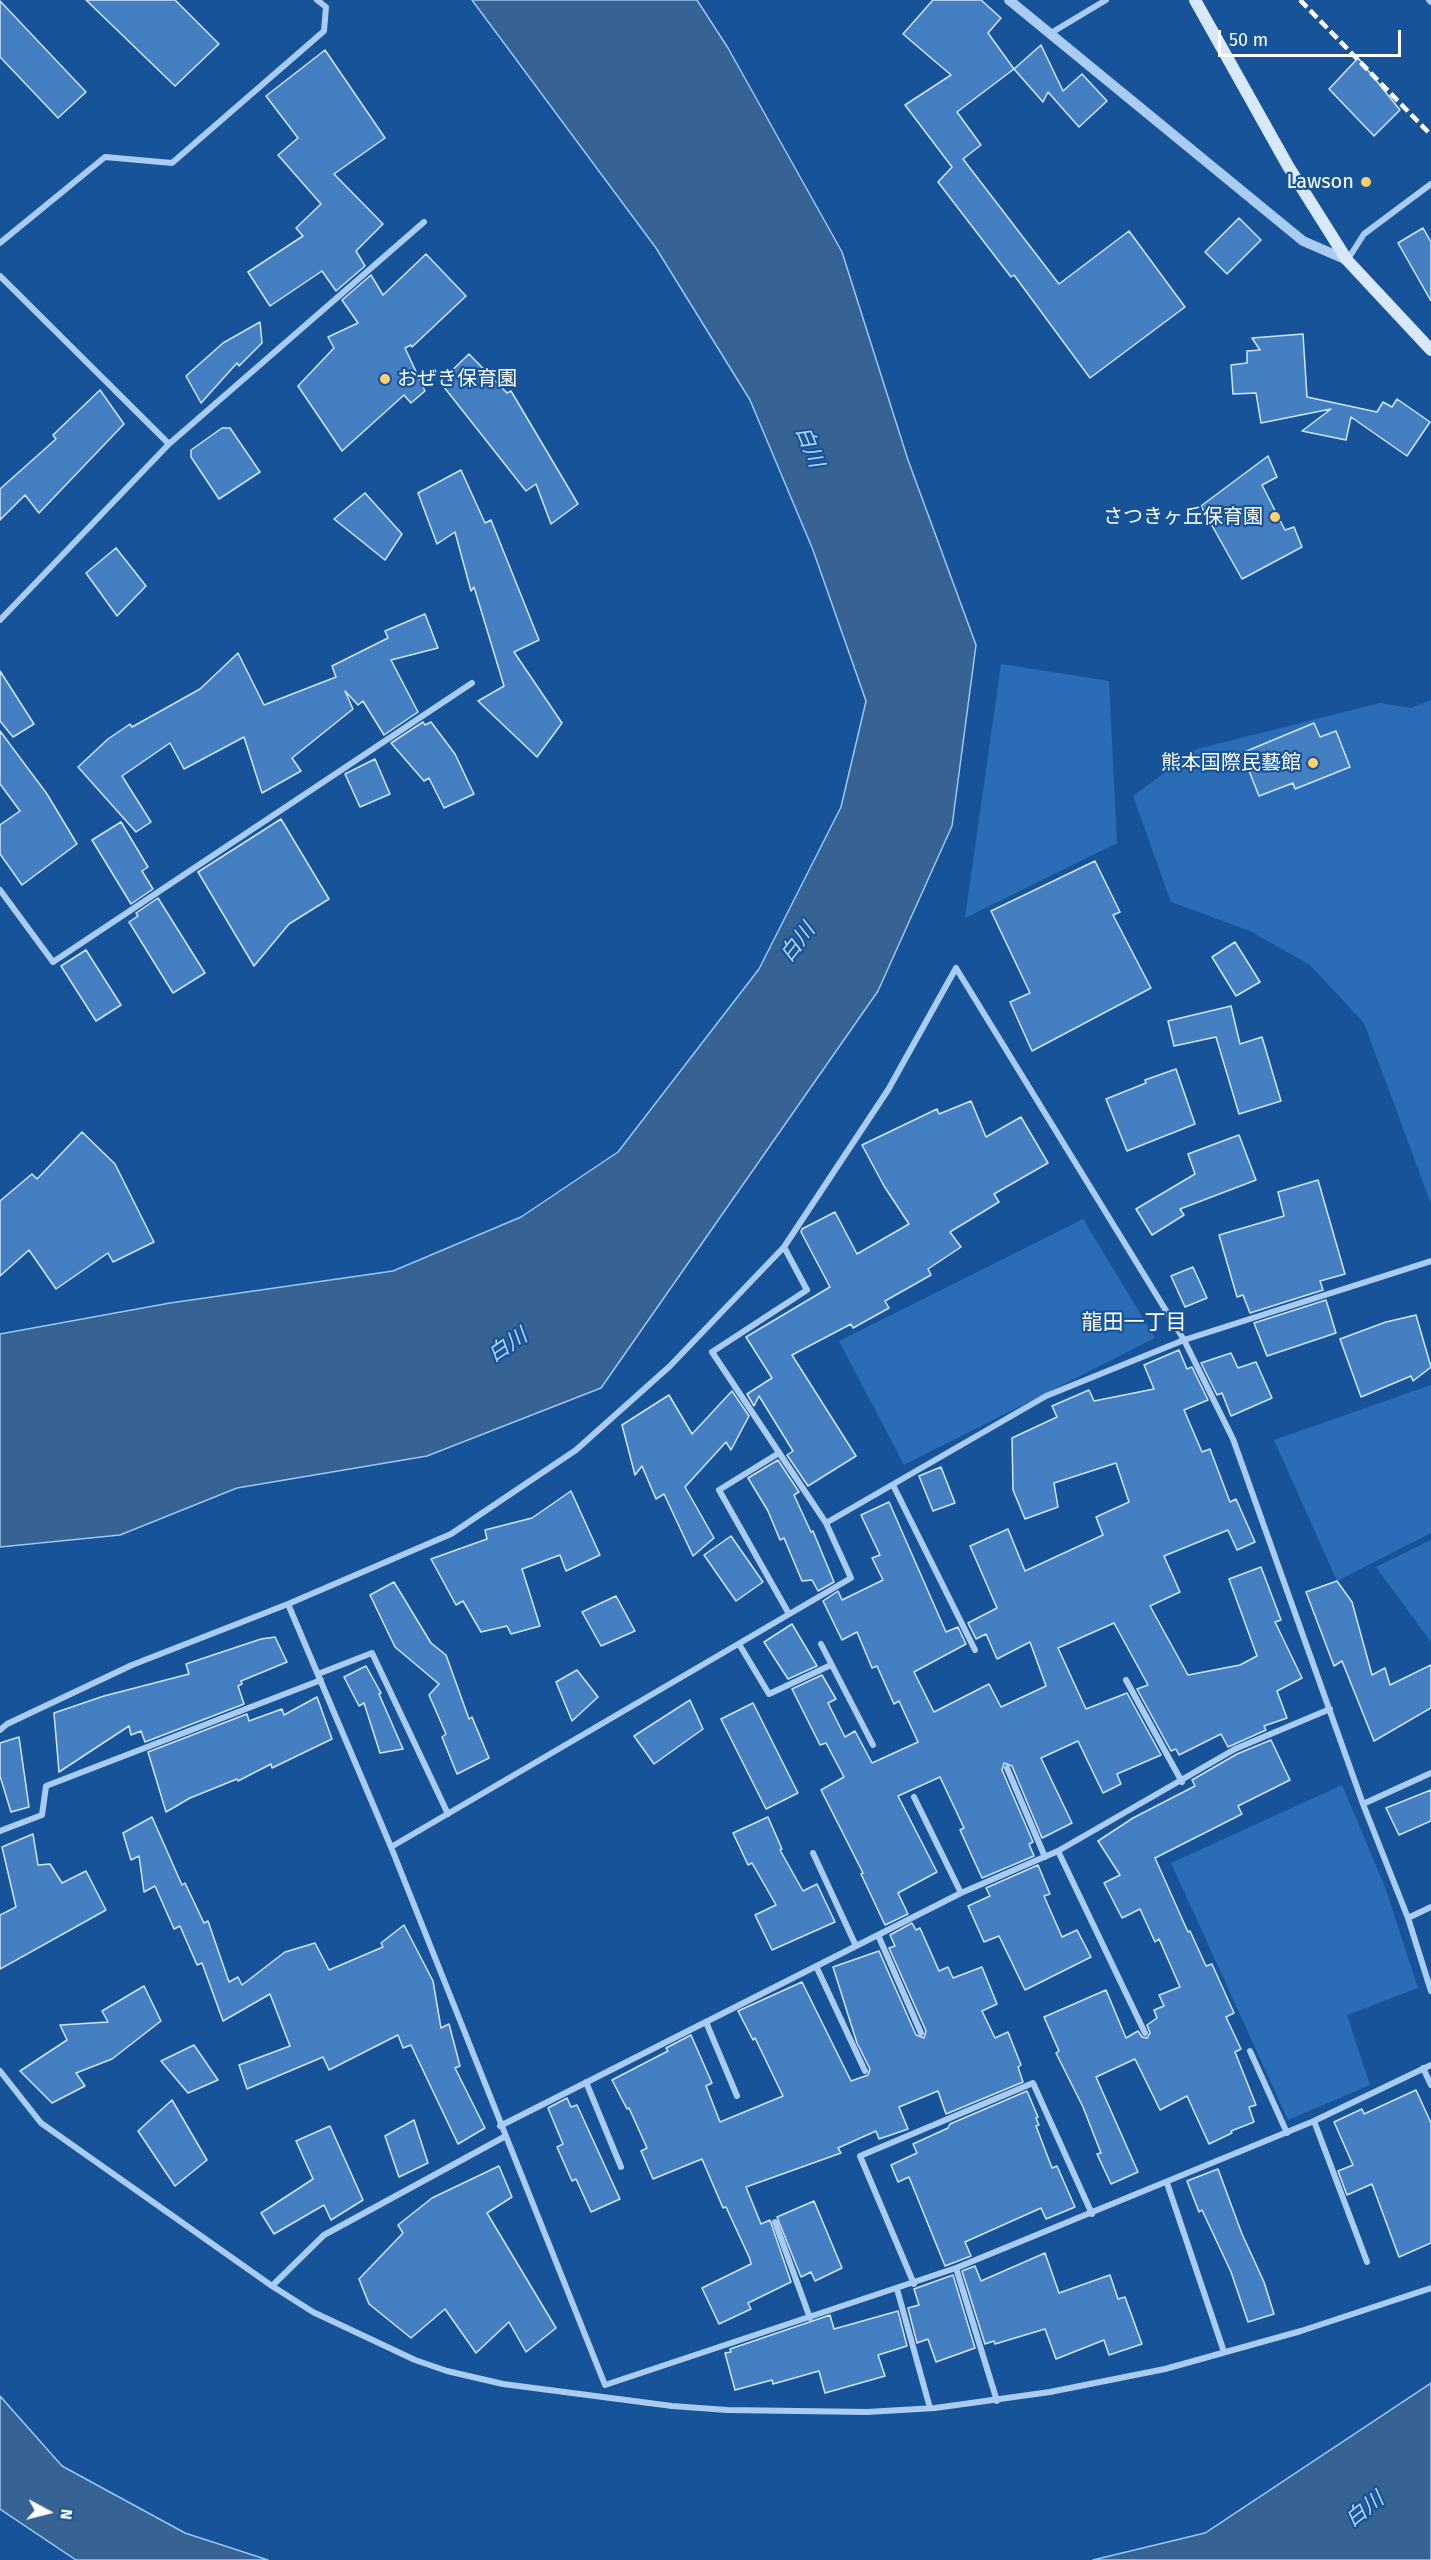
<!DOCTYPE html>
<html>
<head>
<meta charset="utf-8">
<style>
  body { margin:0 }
  #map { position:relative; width:1431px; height:2560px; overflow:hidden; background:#165398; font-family:"Fira Sans",sans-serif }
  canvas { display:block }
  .north { position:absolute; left:18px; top:2482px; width:60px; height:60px; -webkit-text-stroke:4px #165398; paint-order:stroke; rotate:97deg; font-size:16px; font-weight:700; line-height:24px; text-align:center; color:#fff }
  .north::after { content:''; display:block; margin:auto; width:21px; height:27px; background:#fff; clip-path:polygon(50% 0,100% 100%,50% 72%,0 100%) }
  .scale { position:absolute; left:1218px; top:30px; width:183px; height:27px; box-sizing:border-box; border:3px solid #fff; border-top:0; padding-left:8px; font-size:18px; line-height:21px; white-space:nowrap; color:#fff; -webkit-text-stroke:4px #165398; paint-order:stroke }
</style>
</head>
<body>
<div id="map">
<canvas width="1431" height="2560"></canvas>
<div class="north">N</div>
<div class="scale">50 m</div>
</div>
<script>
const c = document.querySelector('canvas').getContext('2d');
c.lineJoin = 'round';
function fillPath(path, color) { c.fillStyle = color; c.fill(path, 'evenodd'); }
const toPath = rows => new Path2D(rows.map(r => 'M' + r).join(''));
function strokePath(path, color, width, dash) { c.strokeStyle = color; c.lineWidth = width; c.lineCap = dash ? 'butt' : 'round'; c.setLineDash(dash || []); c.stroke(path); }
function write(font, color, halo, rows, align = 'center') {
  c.font = font + ' "Fira Sans","Noto Sans JP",sans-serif'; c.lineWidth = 4.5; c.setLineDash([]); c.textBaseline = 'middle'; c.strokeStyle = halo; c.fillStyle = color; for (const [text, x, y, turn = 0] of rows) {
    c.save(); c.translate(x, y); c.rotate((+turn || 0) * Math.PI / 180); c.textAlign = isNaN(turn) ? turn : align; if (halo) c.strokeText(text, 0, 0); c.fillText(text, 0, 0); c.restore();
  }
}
const green = toPath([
  [1001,664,1109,681,1117,843,965,918],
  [1431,700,1431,1204,1364,1023,1310,965,1250,931,1171,902,1133,796,1197,749,1380,703,1411,708],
  [1083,1219,1155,1338,904,1465,839,1341],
  [1431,1385,1431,1533,1337,1581,1274,1440],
  [1431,1540,1431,1642,1376,1567],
  [1342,1785,1385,1887,1418,1988,1347,2015,1370,2085,1288,2120,1171,1863]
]);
const water = toPath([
  [472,0,697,0,728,48,842,252,908,460,976,645,952,826,878,991,601,1388,427,1456,237,1488,120,1535,0,1547,0,1334,170,1303,393,1271,521,1217,618,1152,759,969,841,807,866,701,813,550,750,400,656,248,472,0],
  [1431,2383,1431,2560,1093,2560,1205,2533,1431,2383],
  [0,2396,62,2466,185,2533,268,2560,76,2560,0,2509,0,2396]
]);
const building = toPath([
  [86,0,175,0,219,44,175,86,86,0],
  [933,0,981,0,1001,18,988,33,1014,69,957,112,981,145,963,159,1059,284,1129,231,1185,307,1090,378,1014,275,1011,277,938,182,952,167,905,105,951,75,903,34,933,0],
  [0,1,86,92,58,118,0,57,0,1],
  [1041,45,1063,91,1082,74,1107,101,1079,127,1048,92,1043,102,1014,69,1041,45],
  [325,50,385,138,334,174,383,224,356,251,365,266,336,291,322,271,270,306,248,272,303,236,296,228,321,204,278,155,298,138,266,96,325,50],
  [1358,58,1400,110,1374,136,1329,89,1358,58],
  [1239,218,1261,240,1227,274,1205,252,1239,218],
  [1423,228,1431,242,1431,301,1398,243,1423,228],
  [426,254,466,296,412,347,411,345,405,348,425,391,411,403,404,395,342,451,298,386,334,348,328,337,358,323,342,300,371,275,383,295,426,254],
  [260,322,262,343,239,366,237,363,201,403,186,376,223,343,260,322],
  [1303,334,1307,397,1377,412,1383,402,1392,407,1397,399,1430,422,1407,456,1351,417,1346,440,1302,431,1331,409,1261,423,1256,393,1233,394,1231,365,1247,363,1247,351,1260,350,1252,338,1303,334],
  [469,354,507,393,511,391,578,504,551,524,536,484,526,491,440,382,469,354],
  [100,390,124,424,39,513,25,495,0,520,0,489,56,439,53,435,100,390],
  [222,428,230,428,260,472,219,499,191,457,191,450,222,428],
  [1268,456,1277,477,1262,485,1285,530,1294,527,1302,547,1242,579,1201,506,1268,456],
  [461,470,485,523,491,520,539,640,514,652,562,723,537,757,478,701,504,686,474,587,471,591,455,532,437,544,418,493,461,470],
  [365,493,402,534,385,560,334,519,365,493],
  [116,548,146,586,117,616,86,573,116,548],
  [425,614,438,648,391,660,418,712,384,735,363,701,358,705,345,691,353,709,292,758,301,771,262,793,244,737,184,769,170,743,122,776,151,822,136,832,78,767,108,739,130,724,132,727,200,689,238,653,264,705,336,677,332,666,388,638,385,631,425,614],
  [0,671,34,724,13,737,0,721,0,671],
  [423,722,425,725,431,722,455,754,474,794,444,808,429,778,424,781,391,743,423,722],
  [1314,723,1320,737,1336,731,1350,767,1295,789,1293,783,1259,796,1242,753,1314,723],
  [0,731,47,794,77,844,22,885,0,854,0,825,20,811,0,784,0,731],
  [375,759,390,794,360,807,345,774,375,759],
  [281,819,329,899,289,924,254,966,198,872,281,819],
  [121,822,148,867,142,871,153,889,131,904,92,840,121,822],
  [1095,861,1120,912,1113,915,1151,988,1032,1051,1010,1002,1030,993,991,911,1095,861],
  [158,898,205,973,173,993,129,922,138,916,136,913,158,898],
  [1235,942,1260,982,1236,996,1212,957,1235,942],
  [86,950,121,1005,96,1021,61,966,86,950],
  [1231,1006,1240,1044,1262,1037,1281,1101,1239,1114,1216,1037,1174,1046,1168,1021,1231,1006],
  [1176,1069,1195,1124,1127,1151,1106,1099,1146,1083,1145,1080,1176,1069],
  [971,1101,986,1137,1021,1117,1048,1163,994,1194,999,1202,950,1232,961,1247,928,1269,931,1275,885,1301,889,1308,853,1328,851,1324,792,1355,856,1456,808,1486,787,1455,793,1451,759,1396,754,1406,747,1394,772,1378,746,1337,830,1287,801,1232,802,1229,835,1212,857,1254,909,1224,884,1186,862,1145,937,1109,939,1114,971,1101],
  [82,1132,115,1164,154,1242,113,1262,108,1253,56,1289,29,1250,0,1276,0,1201,32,1174,37,1179,82,1132],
  [1239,1135,1256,1180,1180,1209,1184,1215,1152,1235,1136,1209,1195,1174,1188,1154,1239,1135],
  [1318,1180,1345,1274,1320,1281,1323,1290,1250,1313,1243,1295,1237,1297,1219,1235,1284,1216,1278,1192,1318,1180],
  [1193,1267,1207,1298,1185,1307,1171,1276,1193,1267],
  [1326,1300,1336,1333,1267,1356,1254,1323,1326,1300],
  [1416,1315,1431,1367,1413,1381,1411,1376,1361,1397,1340,1339,1386,1322,1416,1315],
  [1179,1350,1187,1369,1192,1367,1208,1400,1184,1410,1202,1452,1210,1449,1230,1502,1236,1499,1255,1542,1237,1550,1228,1530,1164,1556,1180,1592,1150,1606,1188,1675,1240,1665,1257,1656,1229,1579,1261,1567,1281,1620,1275,1622,1302,1678,1277,1691,1287,1718,1264,1726,1266,1730,1228,1747,1221,1734,1179,1755,1176,1749,1171,1751,1137,1689,1148,1685,1114,1623,1058,1648,1086,1709,1127,1693,1161,1755,1117,1774,1121,1784,1103,1793,1078,1741,1041,1758,1072,1823,1042,1838,1012,1766,1004,1763,1002,1770,1033,1842,1029,1844,1034,1856,982,1878,960,1830,964,1828,940,1777,898,1796,937,1872,898,1893,908,1914,885,1925,861,1874,863,1873,821,1790,844,1777,826,1743,820,1745,792,1689,822,1675,836,1699,828,1703,845,1737,855,1731,872,1763,918,1742,899,1701,894,1704,877,1666,872,1668,857,1632,842,1640,823,1601,838,1591,842,1600,883,1580,872,1558,880,1555,861,1515,889,1502,946,1632,958,1627,966,1644,914,1672,934,1712,989,1684,1001,1707,1046,1686,1030,1642,997,1659,986,1634,976,1639,968,1623,997,1608,970,1546,1008,1529,1025,1571,1103,1535,1096,1517,1129,1502,1116,1463,1054,1483,1058,1507,1025,1519,1013,1490,1012,1438,1057,1417,1052,1406,1089,1390,1094,1401,1154,1389,1144,1365,1179,1350],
  [1231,1353,1238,1368,1256,1362,1272,1398,1231,1416,1222,1393,1217,1395,1201,1363,1231,1353],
  [732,1391,749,1416,731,1450,726,1442,685,1487,714,1538,693,1556,664,1494,656,1499,642,1466,635,1475,622,1425,669,1395,692,1434,732,1391],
  [778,1460,799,1492,794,1495,811,1532,813,1531,834,1582,818,1591,812,1580,802,1581,784,1538,780,1540,768,1511,748,1478,778,1460],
  [941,1467,955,1503,933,1511,919,1476,941,1467],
  [571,1491,600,1555,566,1571,560,1555,522,1569,540,1626,511,1634,507,1626,481,1632,463,1601,456,1605,431,1559,487,1539,485,1530,532,1518,571,1491],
  [731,1536,763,1582,736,1601,704,1555,731,1536],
  [1337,1581,1352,1602,1372,1675,1385,1668,1390,1685,1431,1665,1431,1708,1374,1741,1342,1661,1334,1666,1306,1592,1337,1581],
  [394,1582,431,1643,446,1655,469,1719,472,1717,489,1758,457,1774,442,1737,446,1734,429,1695,439,1684,395,1647,370,1595,394,1582],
  [616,1596,635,1631,601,1646,582,1612,616,1596],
  [792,1624,817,1666,788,1679,764,1642,792,1624],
  [275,1637,287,1662,241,1681,242,1684,238,1686,244,1704,145,1742,141,1731,131,1735,129,1726,59,1772,54,1713,104,1696,189,1674,186,1664,261,1639,275,1637],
  [366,1666,381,1693,379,1694,403,1749,380,1753,364,1703,359,1706,344,1677,366,1666],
  [577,1670,598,1697,572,1721,556,1682,577,1670],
  [317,1697,332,1739,272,1768,271,1764,238,1781,237,1779,190,1798,166,1812,148,1752,247,1714,249,1721,282,1709,284,1715,317,1697],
  [690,1700,703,1729,654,1764,634,1736,690,1700],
  [753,1703,798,1793,766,1809,721,1719,753,1703],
  [19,1737,29,1807,11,1812,0,1776,0,1743,19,1737],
  [1271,1740,1290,1780,1238,1806,1242,1814,1155,1858,1188,1932,1190,1931,1206,1966,1212,1964,1234,2013,1226,2017,1241,2049,1235,2052,1256,2105,1249,2107,1254,2122,1231,2131,1232,2133,1209,2144,1187,2096,1160,2110,1135,2059,1096,2077,1138,2172,1111,2184,1097,2154,1101,2153,1083,2107,1056,2053,1059,2051,1044,2017,1106,1990,1126,2038,1138,2031,1142,2037,1147,2038,1150,2033,1147,2025,1157,2018,1154,2010,1164,2006,1159,1995,1180,1987,1159,1939,1155,1942,1140,1909,1122,1918,1104,1883,1120,1875,1098,1841,1133,1818,1195,1786,1192,1780,1237,1754,1271,1740],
  [1431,1790,1431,1821,1399,1835,1386,1808,1431,1790],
  [152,1817,182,1885,185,1883,204,1923,208,1921,229,1982,238,1977,242,1985,285,1952,315,1943,329,1970,383,1947,381,1943,404,1925,433,1981,441,2028,449,2024,460,2066,455,2068,485,2128,458,2144,411,2045,403,2048,398,2035,329,2070,323,2057,247,2089,239,2065,290,2046,270,1994,223,2021,202,1963,197,1965,180,1926,174,1929,155,1886,144,1892,139,1856,131,1860,123,1833,152,1817],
  [768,1817,782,1849,780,1850,803,1891,817,1884,835,1922,772,1950,755,1915,776,1905,752,1863,748,1865,733,1833,768,1817],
  [33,1834,38,1865,50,1864,62,1883,86,1871,106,1910,0,1969,0,1915,16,1907,2,1847,33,1834],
  [1038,1865,1050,1894,1044,1896,1062,1937,1077,1930,1091,1957,1025,1990,999,1936,984,1942,968,1906,990,1896,986,1888,1038,1865],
  [912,1923,916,1930,920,1928,939,1971,948,1967,953,1978,982,1967,997,2004,982,2011,995,2038,1008,2032,1021,2065,1018,2067,1023,2082,946,2114,938,2091,899,2107,908,2129,879,2139,876,2131,838,2148,841,2153,746,2187,761,2224,770,2220,791,2282,748,2303,751,2309,719,2324,702,2288,751,2264,750,2259,726,2207,723,2208,702,2159,653,2179,641,2151,647,2148,629,2108,627,2109,612,2080,668,2051,666,2048,691,2035,712,2083,706,2086,720,2122,783,2096,755,2038,753,2040,738,2011,802,1982,851,2081,868,2075,870,2069,857,2043,833,1967,879,1951,916,2035,924,2038,926,2031,889,1948,895,1946,890,1935,912,1923],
  [144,1986,161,2021,112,2059,76,2073,85,2086,52,2103,20,2071,67,2040,60,2025,108,2022,102,2011,144,1986],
  [194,2045,218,2080,188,2093,161,2061,194,2045],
  [1416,2090,1431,2123,1431,2243,1399,2257,1372,2184,1347,2195,1338,2171,1353,2165,1334,2122,1362,2109,1364,2114,1416,2090],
  [1027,2091,1038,2117,1036,2118,1039,2125,1036,2126,1052,2168,1057,2166,1075,2207,1046,2219,1041,2208,965,2242,971,2256,945,2266,909,2177,898,2182,891,2165,917,2153,913,2144,948,2128,950,2124,1027,2091],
  [567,2098,571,2107,577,2105,620,2199,591,2212,576,2179,572,2181,557,2147,563,2144,548,2108,567,2098],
  [172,2100,207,2160,175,2186,138,2131,172,2100],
  [414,2120,428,2163,399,2177,385,2136,414,2120],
  [330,2126,363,2200,331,2220,324,2205,274,2234,261,2213,313,2179,296,2141,330,2126],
  [499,2166,512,2197,487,2213,556,2328,526,2352,509,2322,476,2353,445,2309,411,2338,369,2304,359,2279,403,2233,398,2225,432,2198,499,2166],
  [1218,2169,1242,2234,1264,2282,1274,2314,1248,2322,1231,2272,1202,2210,1199,2212,1187,2181,1218,2169],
  [814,2201,842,2268,815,2281,811,2272,801,2277,777,2217,814,2201],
  [1045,2253,1059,2293,1110,2275,1118,2299,1125,2297,1142,2344,1109,2355,1104,2340,1056,2359,1045,2329,995,2344,994,2341,985,2344,962,2271,975,2266,981,2281,1045,2253],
  [953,2275,975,2348,936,2362,928,2339,917,2343,908,2308,919,2305,914,2289,953,2275],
  [898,2311,907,2346,878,2355,885,2376,825,2393,819,2371,773,2384,772,2380,735,2390,725,2353,731,2352,730,2349,830,2315,834,2329,898,2311]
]);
const minor = toPath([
  [1429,0,1431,2],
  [1051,33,1106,0],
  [0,243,105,157,172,163,324,31,326,7,317,0],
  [1348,259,1364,234,1431,184],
  [0,276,169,444],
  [0,620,169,444,424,222],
  [0,890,53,962,472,683],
  [956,968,1184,1340,1233,1439,1363,1804,1408,1918,1431,1991],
  [784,1247,807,1290,712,1352,826,1523],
  [1431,1261,1184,1340,1046,1396,826,1523,851,1578,391,1847,605,2385,956,2268,1314,2121,1431,2065],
  [779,1453,719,1490,789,1614],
  [893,1485,975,1650],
  [288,1604,391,1847],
  [739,1644,769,1694,831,1665],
  [821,1644,873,1745],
  [318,1674,372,1653,448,1814],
  [1126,1680,1182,1782],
  [0,1730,7,1724,132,1665,288,1604,451,1534,576,1450,670,1366,784,1247,888,1090,956,968],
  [1007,1768,1045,1857],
  [914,1797,961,1893],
  [1363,1804,1431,1773],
  [0,1831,42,1815,46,1786,321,1680],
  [1058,1851,1145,2033],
  [813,1853,856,1946],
  [1408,1918,1431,1907],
  [878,1935,921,2033],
  [816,1966,865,2071],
  [706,2022,737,2096],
  [1250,2051,1287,2133],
  [1423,2068,1431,2085],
  [0,2071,41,2123,272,2286,313,2312,415,2360,447,2371,503,2384,672,2406,727,2410,867,2412,935,2408,1050,2392,1165,2369,1301,2331,1431,2288],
  [586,2082,621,2167],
  [1314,2121,1367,2262],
  [500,2126,961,1893,1058,1851,1235,1749,1330,1709],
  [1167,2183,1224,2352],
  [775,2222,810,2318],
  [956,2268,997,2401],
  [914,2284,860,2156,1033,2083,1092,2214],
  [272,2286,324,2235,504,2137],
  [897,2289,930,2408]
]);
const tertiary = toPath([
  [1009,0,1303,241,1347,260]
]);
const secondary = toPath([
  [1195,0,1288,166,1347,260,1431,350]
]);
const rail = toPath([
  [1300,0,1431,135]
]);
const markers = [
  [1366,182,6,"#ffd06b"],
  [385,379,6,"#ffd06b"],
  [1275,517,6,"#ffd06b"],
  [1313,763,6,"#ffd06b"]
];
const poiNames = [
  ["Lawson",1354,182],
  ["おぜき保育園",397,379,"left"],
  ["さつきヶ丘保育園",1263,517],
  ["熊本国際民藝館",1301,763]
];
const waterNames = [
  ["白川",809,447,68],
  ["白川",798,943,-52],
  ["白川",508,1346,-34],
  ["白川",1365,2510,-38]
];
const neighbourhoodNames = [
  ["龍田一丁目",1134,1323]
];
fillPath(green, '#2a6db6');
fillPath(water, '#366294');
strokePath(water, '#9cc8f4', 1.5);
fillPath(building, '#447fc1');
strokePath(building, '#d1e6fc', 1.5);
strokePath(minor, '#aaccf2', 6);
strokePath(tertiary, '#aaccf2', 10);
strokePath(secondary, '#d9e9fc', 12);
strokePath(rail, '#fff', 4.5, [10, 4.5]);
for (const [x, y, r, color] of markers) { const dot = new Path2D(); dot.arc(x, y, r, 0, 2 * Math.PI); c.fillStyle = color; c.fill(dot); strokePath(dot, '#165398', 2); }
write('20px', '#fff', '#165398', poiNames, 'right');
write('italic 21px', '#b6d6f8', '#165398', waterNames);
write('21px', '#fff', '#165398', neighbourhoodNames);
</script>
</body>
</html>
